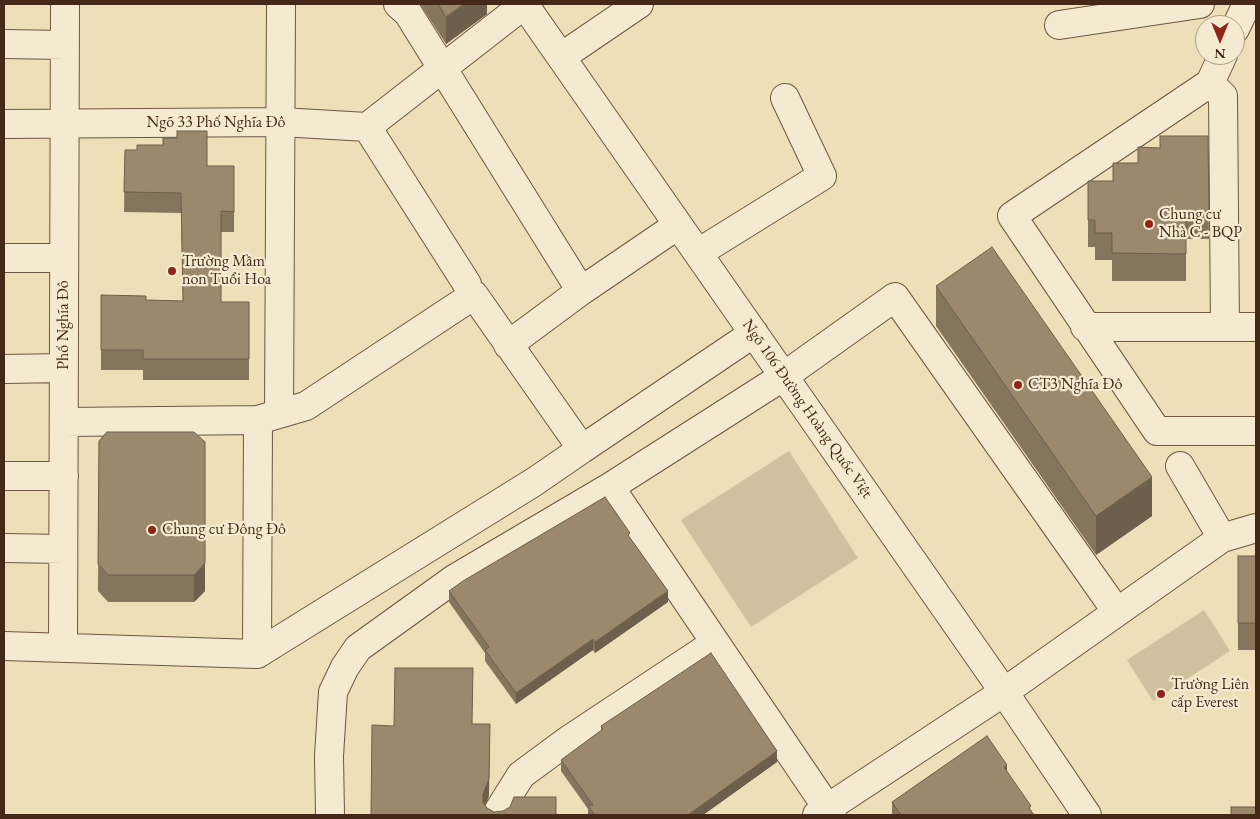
<!DOCTYPE html>
<html>
<head>
<meta charset="utf-8">
<style>
  body { margin:0 }
  #map { position:relative; width:1260px; height:819px; overflow:hidden; background:#eedfb8; font-family:"EB Garamond",serif }
  canvas { display:block }
  .frame { position:absolute; inset:0; border:5px solid #442919; pointer-events:none }
  .north { position:absolute; left:1195px; top:15px; width:50px; height:50px; box-sizing:border-box; background:#f4ead1; border:1px solid #ae9d87; border-radius:50%; rotate:180deg; font-size:14px; font-weight:700; line-height:20px; text-align:center; color:#442919 }
  .north::after { content:''; display:block; margin:auto; width:18px; height:22px; background:#8f2418; clip-path:polygon(50% 0,100% 100%,50% 72%,0 100%) }
</style>
</head>
<body>
<div id="map">
<canvas width="1260" height="819"></canvas>
<div class="frame"></div>
<div class="north">N</div>
</div>
<script>
const c = document.querySelector('canvas').getContext('2d');
c.lineJoin = 'round';
function fillPath(path, color) { c.fillStyle = color; c.fill(path, 'evenodd'); }
const toPath = rows => new Path2D(rows.map(r => 'M' + r).join(''));
function strokePath(path, color, width, dash) { c.strokeStyle = color; c.lineWidth = width; c.lineCap = dash ? 'butt' : 'round'; c.setLineDash(dash || []); c.stroke(path); }
function write(font, color, halo, rows, align = 'center') {
  c.font = font + ' "EB Garamond",serif'; c.lineWidth = 4.5; c.setLineDash([]); c.textBaseline = 'middle'; c.strokeStyle = halo; c.fillStyle = color; for (const [text, x, y, turn = 0] of rows) {
    c.save(); c.translate(x, y); c.rotate((+turn || 0) * Math.PI / 180); c.textAlign = isNaN(turn) ? turn : align; if (halo) c.strokeText(text, 0, 0); c.fillText(text, 0, 0); c.restore();
  }
}
const green = toPath([
  [789,451,858,558,751,627,681,520],
  [1204,610,1230,651,1153,701,1127,660]
]);
const minor = toPath([
  [398,4,408,13,581,291],
  [524,4,1004,692,1087,815],
  [1059,25,1200,4],
  [1235,29,1247,4],
  [4,44,65,45],
  [1223,55,1210,83,1012,216,1157,431,1256,431],
  [561,57,639,4],
  [1210,83,1223,96,1225,327],
  [4,124,281,122,367,127],
  [367,127,525,4],
  [367,127,467,284],
  [698,253,822,176,785,98],
  [4,258,64,258],
  [1085,327,1256,327],
  [508,345,581,291,678,225],
  [4,369,64,368],
  [279,414,281,4],
  [582,449,754,333],
  [1180,466,1222,538],
  [4,476,64,476],
  [610,487,832,815],
  [4,548,63,549],
  [4,646,257,654,534,482,582,449,474,295,306,406,258,420,64,422],
  [63,647,65,4],
  [257,654,258,420],
  [330,815,329,756,333,692,345,667,358,648,454,579,610,487,784,376,895,297,1117,612],
  [498,815,499,810,521,775,567,741,715,643],
  [817,815,1004,692,1222,538,1256,528]
]);
const wall = toPath([
  [420,4,487,4,487,14,446,44],
  [1208,136,1209,239,1186,239,1186,281,1112,281,1112,260,1095,260,1095,247,1088,247,1088,181,1113,181,1160,148],
  [125,150,207,166,234,166,234,232,221,232,221,302,249,302,249,380,143,380,143,370,101,370,101,295,146,300,183,301,181,213,124,212],
  [936,286,1152,516,1096,555,936,326],
  [107,432,205,591,194,602,108,602,98,591,99,441],
  [630,538,668,602,595,653,593,650,516,704,485,661,485,653,449,602,449,591],
  [1238,556,1256,556,1256,650,1238,650],
  [601,726,777,762,703,815,588,815,588,809,561,771,561,760,601,731],
  [1007,772,1034,815,893,815,892,813,892,802]
]);
const shadedWall = toPath([
  [464,4,487,4,487,14,446,44,446,17],
  [1152,477,1152,516,1096,555,1096,516],
  [205,563,205,591,194,602,194,575],
  [668,591,668,602,595,653,595,642],
  [593,639,593,650,516,704,516,693],
  [490,724,489,796,483,812,483,794],
  [777,751,777,762,703,815,688,815],
  [1007,765,1007,776,1004,767]
]);
const building = toPath([
  [438,4,464,4,446,17,438,4],
  [177,131,207,131,207,166,234,166,234,212,221,211,221,302,249,302,249,359,143,359,143,350,101,350,101,295,146,296,146,300,183,301,181,193,124,192,125,150,137,150,137,145,163,145,163,138,177,138,177,131],
  [1160,136,1208,136,1209,211,1186,211,1186,254,1112,253,1112,233,1095,233,1095,220,1088,220,1088,181,1113,181,1113,163,1138,163,1138,147,1160,148,1160,136],
  [992,247,1152,477,1096,516,936,286,992,247],
  [107,432,194,432,205,442,205,563,194,575,108,575,98,564,99,441,107,432],
  [605,497,630,533,628,535,668,591,595,642,593,639,516,693,485,650,489,647,449,591,463,581,605,497],
  [1238,556,1256,556,1256,623,1238,623,1238,556],
  [711,653,777,751,688,815,595,815,588,805,593,805,561,760,603,729,601,726,711,653],
  [395,668,473,668,472,724,490,724,489,778,483,794,483,802,487,808,494,812,503,811,510,807,514,797,556,797,556,815,371,815,372,725,394,726,395,668],
  [987,736,1007,765,1004,767,1031,806,1029,808,1034,815,901,815,892,802,987,736],
  [1231,807,1256,807,1256,815,1231,815,1231,807]
]);
const markers = [
  [1149,224,5,"#8f2418"],
  [172,271,5,"#8f2418"],
  [1018,385,5,"#8f2418"],
  [152,530,5,"#8f2418"],
  [1161,694,5,"#8f2418"]
];
const streetNames = [
  ["Ngõ 33 Phố Nghĩa Đô",216,123],
  ["Phố Nghĩa Đô",64,325,-90],
  ["Ngõ 106 Đường Hoàng Quốc Việt",807,409,55]
];
const poiNames = [
  ["Chung cư",1159,215],
  ["Nhà C - BQP",1159,233],
  ["Trường Mầm",182,262],
  ["non Tuổi Hoa",182,280],
  ["CT3 Nghĩa Đô",1028,385],
  ["Chung cư Đông Đô",162,530],
  ["Trường Liên",1171,685],
  ["cấp Everest",1171,703]
];
fillPath(green, '#d1c09d');
strokePath(minor, '#6e5641', 30);
strokePath(minor, '#f4ead1', 28);
fillPath(wall, '#86755d');
fillPath(shadedWall, '#6d5f4c');
fillPath(building, '#9c886c');
strokePath(building, '#6d5f4c', 1);
for (const [x, y, r, color] of markers) { const dot = new Path2D(); dot.arc(x, y, r, 0, 2 * Math.PI); c.fillStyle = color; c.fill(dot); strokePath(dot, '#f4ead1', 2); }
write('16px', '#442919', '#f4ead1', streetNames);
write('16px', '#442919', '#f4ead1', poiNames, 'left');
</script>
</body>
</html>
